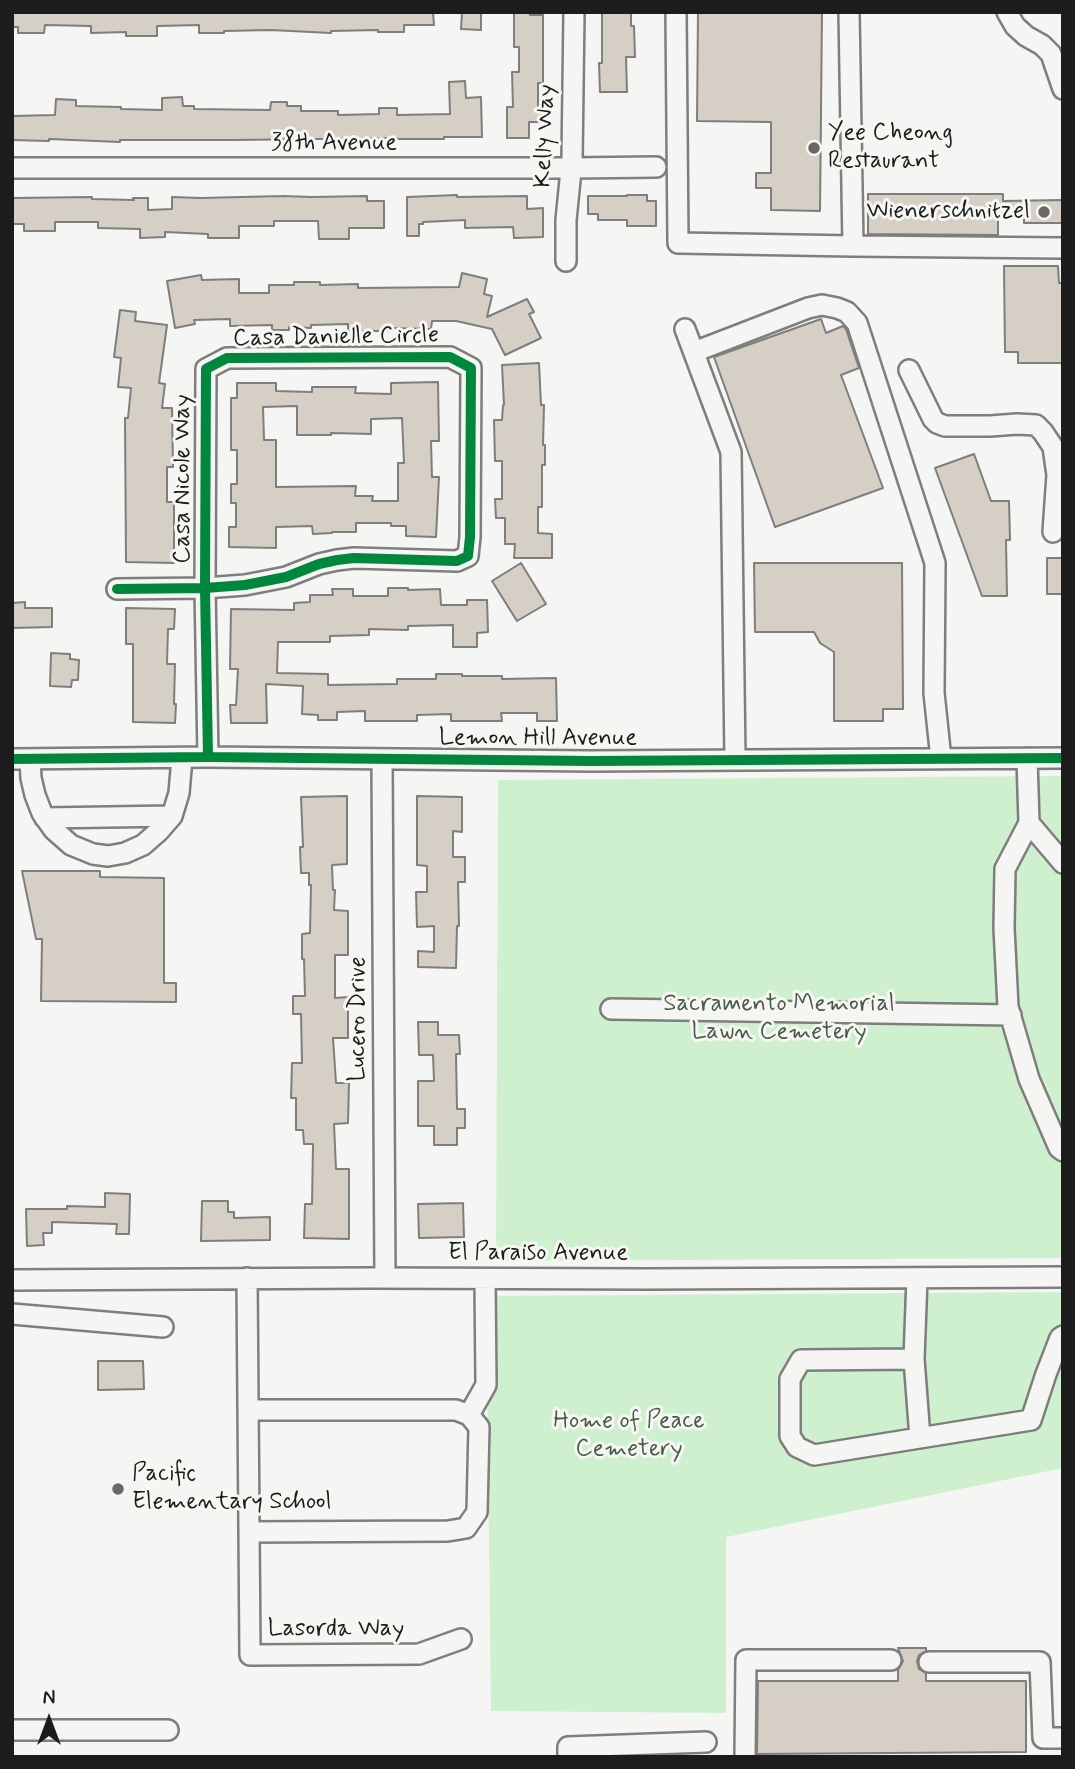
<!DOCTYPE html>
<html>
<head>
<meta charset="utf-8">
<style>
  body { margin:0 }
  #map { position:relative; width:1075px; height:1769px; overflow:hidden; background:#f5f5f3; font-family:Mynerve,sans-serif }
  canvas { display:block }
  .frame { position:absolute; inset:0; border:14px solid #1c1c1c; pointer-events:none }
  .north { position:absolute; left:14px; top:1685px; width:70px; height:70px; -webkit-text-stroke:5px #f6f6f2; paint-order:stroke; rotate:0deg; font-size:19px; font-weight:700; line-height:28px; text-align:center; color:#1c1c1c }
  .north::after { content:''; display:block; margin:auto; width:24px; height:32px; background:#1c1c1c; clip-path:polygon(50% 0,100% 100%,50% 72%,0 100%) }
</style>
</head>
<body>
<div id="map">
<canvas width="1075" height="1769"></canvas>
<div class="frame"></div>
<div class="north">N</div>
</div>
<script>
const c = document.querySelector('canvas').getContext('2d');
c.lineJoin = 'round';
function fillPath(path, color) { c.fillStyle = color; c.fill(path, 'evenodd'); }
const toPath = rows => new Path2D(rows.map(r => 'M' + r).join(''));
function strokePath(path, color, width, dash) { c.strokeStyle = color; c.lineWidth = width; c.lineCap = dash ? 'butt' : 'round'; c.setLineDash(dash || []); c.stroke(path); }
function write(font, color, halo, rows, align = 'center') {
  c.font = font + ' Mynerve,sans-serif'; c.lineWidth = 6; c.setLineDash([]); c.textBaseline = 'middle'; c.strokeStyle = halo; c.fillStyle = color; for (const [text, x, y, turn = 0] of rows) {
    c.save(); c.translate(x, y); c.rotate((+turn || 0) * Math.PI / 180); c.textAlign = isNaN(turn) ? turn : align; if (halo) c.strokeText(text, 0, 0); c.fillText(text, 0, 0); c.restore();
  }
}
const green = toPath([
  [1063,776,1063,1258,496,1261,498,780],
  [1063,1292,1063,1468,726,1537,726,1713,491,1711,486,1296]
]);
const building = toPath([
  [12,12,433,12,434,25,404,25,404,32,378,32,378,30,331,31,331,33,271,30,224,31,224,33,199,33,199,25,157,26,157,36,126,36,126,32,91,33,91,26,45,25,44,33,18,33,18,27,12,27,12,12],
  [462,12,481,12,481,30,461,29,462,12],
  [514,12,530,12,530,15,543,15,543,83,538,83,538,107,541,107,541,122,529,122,529,138,507,138,507,107,513,107,512,72,519,72,519,47,514,47,514,12],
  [602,12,631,12,631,26,634,26,635,57,626,57,627,92,600,92,599,63,602,63,602,12],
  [698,12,822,12,820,211,771,210,771,188,756,188,756,173,771,173,771,122,697,121,698,12],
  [465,81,466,98,481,97,482,137,444,137,444,139,397,139,397,138,234,140,120,140,120,142,49,139,49,141,12,140,12,116,55,115,56,99,76,100,76,106,121,107,121,109,162,110,162,98,182,97,183,106,194,106,194,109,270,110,271,102,287,102,287,106,301,106,301,111,338,111,338,115,379,114,379,108,397,108,397,115,450,114,449,82,465,81],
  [868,194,1003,194,1003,201,1063,200,1063,223,1024,223,1024,215,998,215,998,235,868,234,868,194],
  [457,195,457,197,527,196,527,209,543,208,543,237,514,238,513,227,465,228,465,220,423,222,423,224,419,224,419,236,407,236,407,197,457,195],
  [627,195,647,195,647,201,656,201,656,226,627,226,627,220,598,220,598,214,588,214,588,196,627,196,627,195],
  [282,196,312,197,367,196,367,201,384,201,384,228,349,228,349,239,319,239,318,221,274,221,274,226,239,226,239,238,208,238,208,234,165,232,165,237,140,238,140,229,98,228,98,222,55,222,55,231,24,231,24,224,12,224,12,198,92,197,92,199,134,200,133,198,148,198,148,210,172,209,172,197,201,198,282,196],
  [1004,266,1058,266,1059,283,1063,283,1063,363,1018,363,1018,352,1005,352,1004,266],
  [462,273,487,279,484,294,492,296,487,317,527,299,534,312,529,314,541,338,505,355,492,329,456,321,432,321,431,329,390,328,390,331,348,331,348,324,311,325,311,328,289,327,289,330,272,330,272,325,230,326,230,319,194,320,195,324,175,328,167,281,201,275,202,280,239,279,239,293,269,293,269,285,294,285,294,282,320,282,320,285,358,284,358,288,459,287,462,273],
  [120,310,136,312,135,321,167,325,159,383,165,384,162,408,172,408,173,467,167,467,167,502,174,502,174,563,126,562,125,418,128,418,131,388,118,387,121,358,114,357,120,310],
  [821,319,826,333,843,326,846,329,859,368,841,375,883,488,775,527,714,357,821,319],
  [539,363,541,405,544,405,543,445,545,445,545,465,542,465,542,507,538,507,538,533,552,534,552,558,514,558,515,544,505,544,505,518,496,518,495,499,502,499,502,461,495,461,494,420,502,420,503,405,504,405,502,365,539,363],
  [438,382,439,441,431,441,432,477,439,477,436,537,406,536,406,526,391,526,391,523,356,523,356,532,332,532,332,533,313,534,312,526,276,527,276,548,229,547,229,527,236,527,236,503,231,503,231,484,237,484,237,450,231,450,231,398,237,398,237,383,276,383,276,391,312,392,312,387,356,387,355,393,391,394,391,383,438,382],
  [297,406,297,435,331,435,331,433,371,434,371,419,402,418,404,463,398,463,398,501,372,501,373,496,355,496,356,486,276,487,276,440,264,440,263,407,297,406],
  [974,454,991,501,1009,501,1010,540,1006,540,1007,596,982,596,935,468,974,454],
  [1047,558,1063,558,1063,594,1047,594,1047,558],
  [521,563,546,604,517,621,492,581,521,563],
  [754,563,902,563,903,709,883,709,883,721,834,721,834,652,820,643,814,632,755,632,754,563],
  [388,588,408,588,408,590,440,589,441,605,467,605,467,600,487,600,488,632,477,633,477,647,453,647,453,625,408,626,408,630,369,629,369,635,330,636,330,642,278,642,277,673,328,674,328,685,397,684,397,679,436,679,436,674,462,674,462,676,502,676,502,679,556,678,557,721,537,721,537,713,501,713,502,721,451,721,451,714,417,715,417,721,365,721,365,711,337,712,337,720,318,720,318,715,302,714,303,686,266,684,267,723,231,723,230,705,236,705,238,669,230,669,231,609,294,610,294,603,310,602,310,595,333,595,332,589,353,589,353,596,388,596,388,588],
  [25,602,25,608,52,608,52,627,12,628,12,603,25,602],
  [126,608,175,609,174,629,168,629,167,664,175,664,174,704,176,704,175,723,133,722,133,644,126,644,126,608],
  [51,653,70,654,70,659,79,660,78,680,72,680,71,687,50,686,51,653],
  [347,796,347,864,332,865,333,890,335,890,334,910,348,911,348,955,335,955,335,998,348,997,348,1038,333,1038,336,1083,349,1083,348,1123,334,1124,336,1169,349,1169,349,1239,304,1238,305,1204,312,1204,313,1144,304,1144,303,1130,296,1130,296,1098,291,1098,292,1063,302,1063,301,1014,293,1014,293,996,305,996,304,959,302,959,302,934,310,933,311,885,309,885,309,873,301,873,300,847,303,847,301,797,347,796],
  [417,796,462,797,462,832,453,831,453,857,465,857,465,882,458,882,459,926,457,926,456,968,418,967,418,951,434,952,434,926,417,927,416,892,427,892,427,866,417,865,417,796],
  [22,871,100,871,100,877,164,878,164,983,176,983,176,1002,41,1001,42,939,36,939,22,871],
  [418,1022,438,1022,438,1035,459,1035,460,1054,456,1054,457,1109,465,1109,465,1128,457,1128,457,1145,434,1145,434,1126,418,1126,418,1081,434,1081,433,1055,419,1055,418,1022],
  [105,1193,130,1194,129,1234,116,1234,117,1224,52,1222,52,1233,43,1233,44,1245,27,1246,26,1209,67,1209,67,1206,105,1207,105,1193],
  [202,1201,228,1201,228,1212,234,1212,234,1218,270,1217,270,1240,201,1241,202,1201],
  [463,1203,464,1237,419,1238,418,1204,463,1203],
  [98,1361,143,1361,144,1389,98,1390,98,1361],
  [898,1648,926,1648,926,1651,919,1655,917,1661,919,1669,926,1673,926,1681,1026,1681,1026,1752,757,1754,758,1681,898,1681,898,1670,903,1661,898,1648]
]);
const minor = toPath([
  [676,12,678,243,853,246,1063,248],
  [849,12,853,246],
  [1007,12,1015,26,1026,36,1042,45,1051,54,1063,89],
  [12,168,571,168,656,167],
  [566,261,566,220,572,160,574,12],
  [685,329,731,452,735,760],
  [694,352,808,308,822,305,837,308,847,312,857,323,935,563,934,693,941,759],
  [909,370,933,419,937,423,945,426,990,426,1017,424,1036,425,1043,432,1053,447,1057,475,1053,532],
  [117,589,205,588,245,585,286,577,319,564,337,560,354,558,457,561,468,556,470,537,471,368,450,357,227,358,206,369,205,588,208,757],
  [1027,758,1029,823,1005,869,1004,928,1008,1007,1029,1079,1059,1148,1063,1151],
  [12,759,208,757,591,761,1063,758],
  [30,759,31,778,35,795,42,813,54,830,71,845,93,854,108,856,125,853,143,845,159,831,172,816,179,793,182,758],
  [382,759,385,1278],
  [45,818,172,816],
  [1029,823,1063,863],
  [611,1009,1011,1015],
  [247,1278,250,1655,419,1654,461,1639],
  [917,1278,914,1359,801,1360,790,1379,790,1436,797,1447,814,1455,1031,1420,1046,1374,1060,1338,1063,1336],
  [12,1280,370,1278,647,1279,1063,1277],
  [12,1314,163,1327],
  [914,1359,920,1438],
  [249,1410,456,1410,469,1415,479,1427,477,1512,466,1528,448,1531,249,1532],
  [469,1415,486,1385,485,1279],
  [929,1662,1040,1662,1043,1738,1063,1738],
  [12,1730,168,1730],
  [568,1757,568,1747,706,1742],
  [745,1757,746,1660,891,1660]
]);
const cycleway = toPath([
  [117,589,205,588,245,585,286,577,319,564,337,560,354,558,457,561,468,556,470,537,471,368,450,357,227,358,206,369,205,588,208,757],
  [12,759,208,757,591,761,1063,758]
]);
const markers = [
  [814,148,7,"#686867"],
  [1044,212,7,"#686867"],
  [118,1489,7,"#686867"]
];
const poiNames = [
  ["Yee Cheong",828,134],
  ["Restaurant",828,162],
  ["Wienerschnitzel",1030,212,"right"],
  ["Pacific",132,1475],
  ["Elementary School",132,1503]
];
const streetNames = [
  ["Kelly Way",546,136,-88],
  ["38th Avenue",334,144],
  ["Casa Danielle Circle",336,338,-1],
  ["Casa Nicole Way",184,479,-90],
  ["Lemon Hill Avenue",538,739],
  ["Lucero Drive",359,1019,-90],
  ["El Paraiso Avenue",538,1254],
  ["Lasorda Way",336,1630]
];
const parkNames = [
  ["Sacramento Memorial",779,1005],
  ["Lawn Cemetery",779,1033],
  ["Home of Peace",629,1422],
  ["Cemetery",629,1450]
];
fillPath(green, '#cef0cf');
fillPath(building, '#d6cfc6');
strokePath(building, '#7e7e7d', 2);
strokePath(minor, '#7e7e7d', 24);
strokePath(minor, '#f5f5f3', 19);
strokePath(cycleway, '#00873e', 10);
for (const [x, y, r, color] of markers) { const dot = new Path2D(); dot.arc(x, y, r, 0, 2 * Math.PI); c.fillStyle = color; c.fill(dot); strokePath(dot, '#f6f6f2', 2.5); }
write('24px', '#1c1c1c', '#f6f6f2', poiNames, 'left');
write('24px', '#1c1c1c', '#f6f6f2', streetNames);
write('24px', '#485a49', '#f6f6f2', parkNames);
</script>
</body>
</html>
